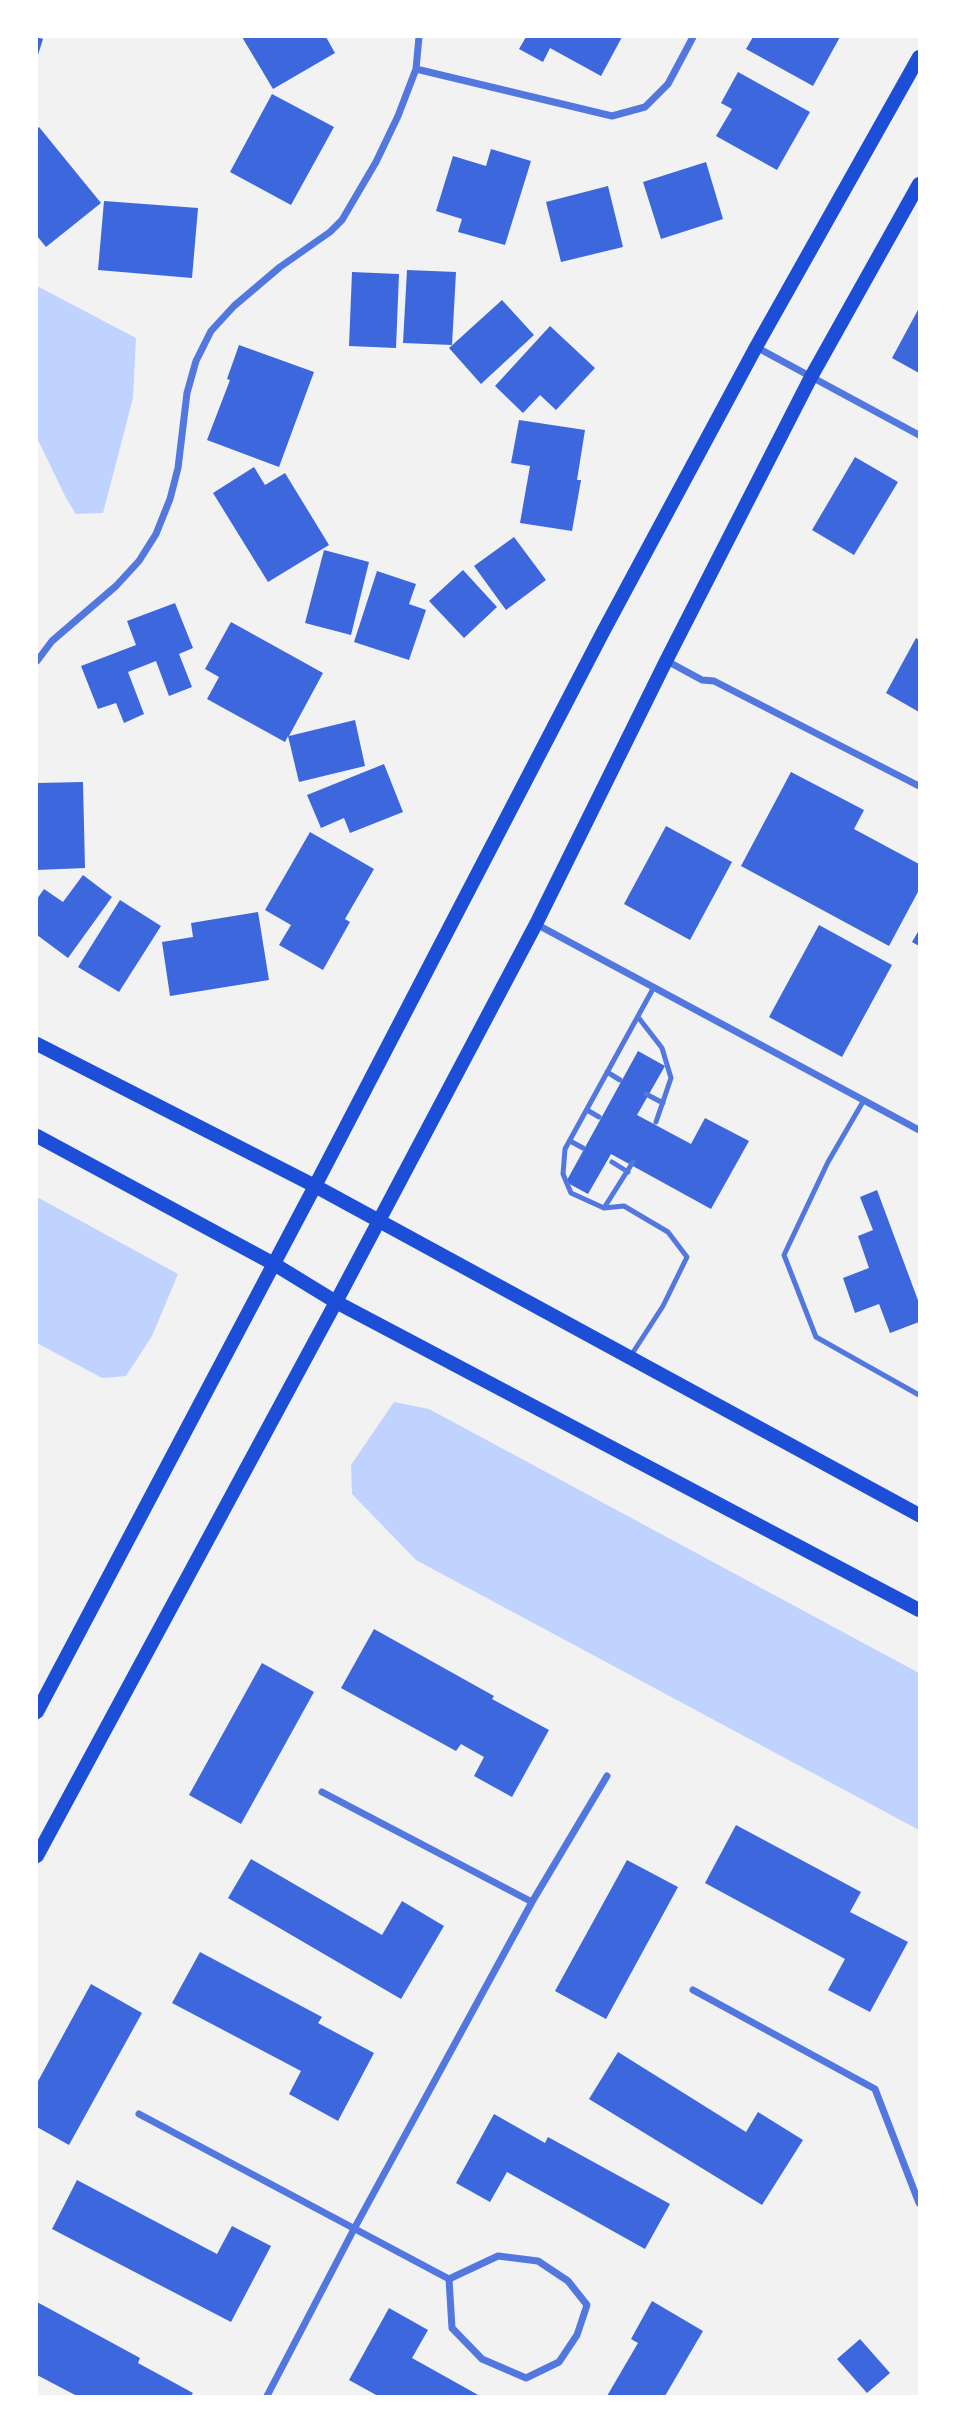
<!DOCTYPE html>
<html>
<head>
<meta charset="utf-8">
<style>
  body { margin:0 }
  #map { position:relative; width:956px; height:2433px; overflow:hidden; background:#f2f2f2; font-family:Signika,sans-serif }
  canvas { display:block }
  .frame { position:absolute; inset:0; border:38px solid #fff; pointer-events:none }
</style>
</head>
<body>
<div id="map">
<canvas width="956" height="2433"></canvas>
<div class="frame"></div>
</div>
<script>
const c = document.querySelector('canvas').getContext('2d');
c.lineJoin = 'round';
function fillPath(path, color) { c.fillStyle = color; c.fill(path, 'evenodd'); }
const toPath = rows => new Path2D(rows.map(r => 'M' + r).join(''));
function strokePath(path, color, width, dash) { c.strokeStyle = color; c.lineWidth = width; c.lineCap = dash ? 'butt' : 'round'; c.setLineDash(dash || []); c.stroke(path); }
const water = toPath([
  [37,286,136,338,133,398,103,513,76,514,66,498,37,438],
  [37,1197,178,1274,152,1336,126,1376,102,1378,37,1343],
  [394,1402,429,1409,919,1673,919,1830,416,1560,352,1494,351,1465]
]);
const building = toPath([
  [37,37,43,39,37,58],
  [242,37,326,37,335,53,273,89],
  [526,37,622,37,601,76,550,48,543,62,519,49],
  [753,37,840,37,813,86,746,49],
  [738,72,810,112,777,170,716,136,732,109,721,103],
  [272,94,334,127,291,205,230,172],
  [39,127,101,203,46,247,37,236,37,129],
  [491,149,531,161,505,245,458,232,462,219,436,211,453,156,486,166],
  [706,162,723,219,661,239,643,182],
  [608,186,623,247,561,262,546,202],
  [104,201,198,208,192,278,98,270],
  [407,270,456,272,452,345,403,343],
  [352,272,399,274,396,348,349,346],
  [502,300,534,335,481,384,449,348],
  [919,308,919,373,892,358],
  [550,326,595,368,556,410,540,395,523,413,495,386],
  [239,345,314,372,279,467,207,440,230,380,227,379],
  [519,420,585,430,577,480,581,480,572,531,520,523,530,466,511,463],
  [855,457,898,482,854,555,812,530],
  [254,467,265,485,285,473,329,545,268,582,213,493],
  [514,537,546,580,506,610,474,566],
  [324,550,369,562,351,635,305,623],
  [463,570,497,607,464,638,429,601],
  [377,571,416,584,409,604,426,610,409,660,354,642],
  [175,603,193,648,179,654,192,687,169,696,156,661,128,672,144,714,124,723,116,703,98,709,81,666,136,645,127,621],
  [231,622,323,673,289,736,355,720,365,766,299,782,288,736,285,742,207,699,219,677,205,669],
  [916,638,919,640,919,712,886,693],
  [384,764,403,812,350,833,344,818,321,828,307,795],
  [791,772,864,810,854,829,919,864,919,890,889,946,741,866],
  [83,782,85,868,37,870,37,783],
  [666,826,732,862,690,940,624,904],
  [310,832,374,869,345,919,350,922,323,970,279,945,291,925,265,910],
  [83,875,112,897,68,958,37,935,37,899,44,889,63,902],
  [120,900,161,926,119,992,78,967],
  [258,912,269,980,170,996,162,942,193,937,191,923],
  [819,925,892,965,842,1057,769,1017],
  [919,930,919,946,912,942],
  [638,1051,665,1066,637,1115,691,1144,705,1118,749,1141,711,1209,611,1154,588,1194,566,1182],
  [877,1190,919,1303,919,1322,890,1333,879,1304,855,1313,843,1278,869,1268,858,1236,873,1230,860,1197],
  [374,1629,494,1696,492,1699,549,1730,512,1797,474,1776,484,1757,461,1744,456,1751,341,1688],
  [262,1663,314,1692,241,1824,189,1795],
  [736,1825,861,1892,850,1912,908,1942,870,2012,828,1990,845,1959,705,1883],
  [251,1859,382,1935,402,1901,444,1926,401,1999,228,1898],
  [627,1860,678,1887,606,2019,555,1991],
  [200,1952,322,2017,318,2023,374,2053,338,2121,289,2094,301,2071,172,2003],
  [91,1984,142,2013,69,2145,37,2127,37,2083],
  [618,2052,746,2132,758,2112,803,2140,762,2205,589,2099],
  [494,2114,545,2143,548,2137,670,2204,645,2249,507,2172,490,2202,456,2183],
  [77,2180,217,2254,232,2226,271,2246,231,2322,52,2229],
  [652,2301,703,2331,665,2396,607,2396,638,2343,631,2339],
  [37,2302,140,2358,138,2363,193,2393,191,2396,77,2396,37,2375],
  [389,2308,428,2330,412,2358,480,2396,378,2396,349,2380],
  [860,2339,890,2373,867,2393,837,2359]
]);
const service = toPath([
  [638,1017,662,1048,671,1078,656,1122],
  [607,1072,620,1080],
  [646,1094,663,1103],
  [864,1100,828,1162,784,1255,816,1337,919,1395],
  [587,1110,599,1117],
  [570,1141,583,1148],
  [612,1162,628,1172],
  [604,1208,633,1162],
  [630,1357,663,1306,687,1257,668,1232,624,1206,604,1208,571,1193,563,1174,565,1149,654,987]
]);
const minor = toPath([
  [416,69,612,116,645,107,668,84,693,37],
  [756,347,919,435],
  [37,661,52,641,116,586,139,561,156,534,170,499,178,468,187,393,196,361,211,331,234,306,280,267,330,232,342,220,376,162,398,116,416,69,419,37],
  [667,661,702,680,714,681,919,786],
  [536,924,919,1130],
  [322,1792,532,1902],
  [693,1990,875,2089,919,2203],
  [139,2114,449,2279,452,2328,482,2359,526,2378,559,2362,577,2335,587,2305,568,2281,538,2261,498,2256,449,2279],
  [267,2396,354,2229,532,1902,607,1776]
]);
const secondary = toPath([
  [37,1044,315,1186,919,1515],
  [37,1136,274,1264,336,1302,919,1610],
  [37,1712,315,1186,603,632,756,347,919,57],
  [37,1856,336,1302,536,924,666,661,811,377,919,184]
]);
fillPath(water, '#bfd3fe');
fillPath(building, '#3d67dc');
strokePath(service, '#5277de', 5);
strokePath(minor, '#5277de', 7);
strokePath(secondary, '#1d4ed8', 14);
</script>
</body>
</html>
